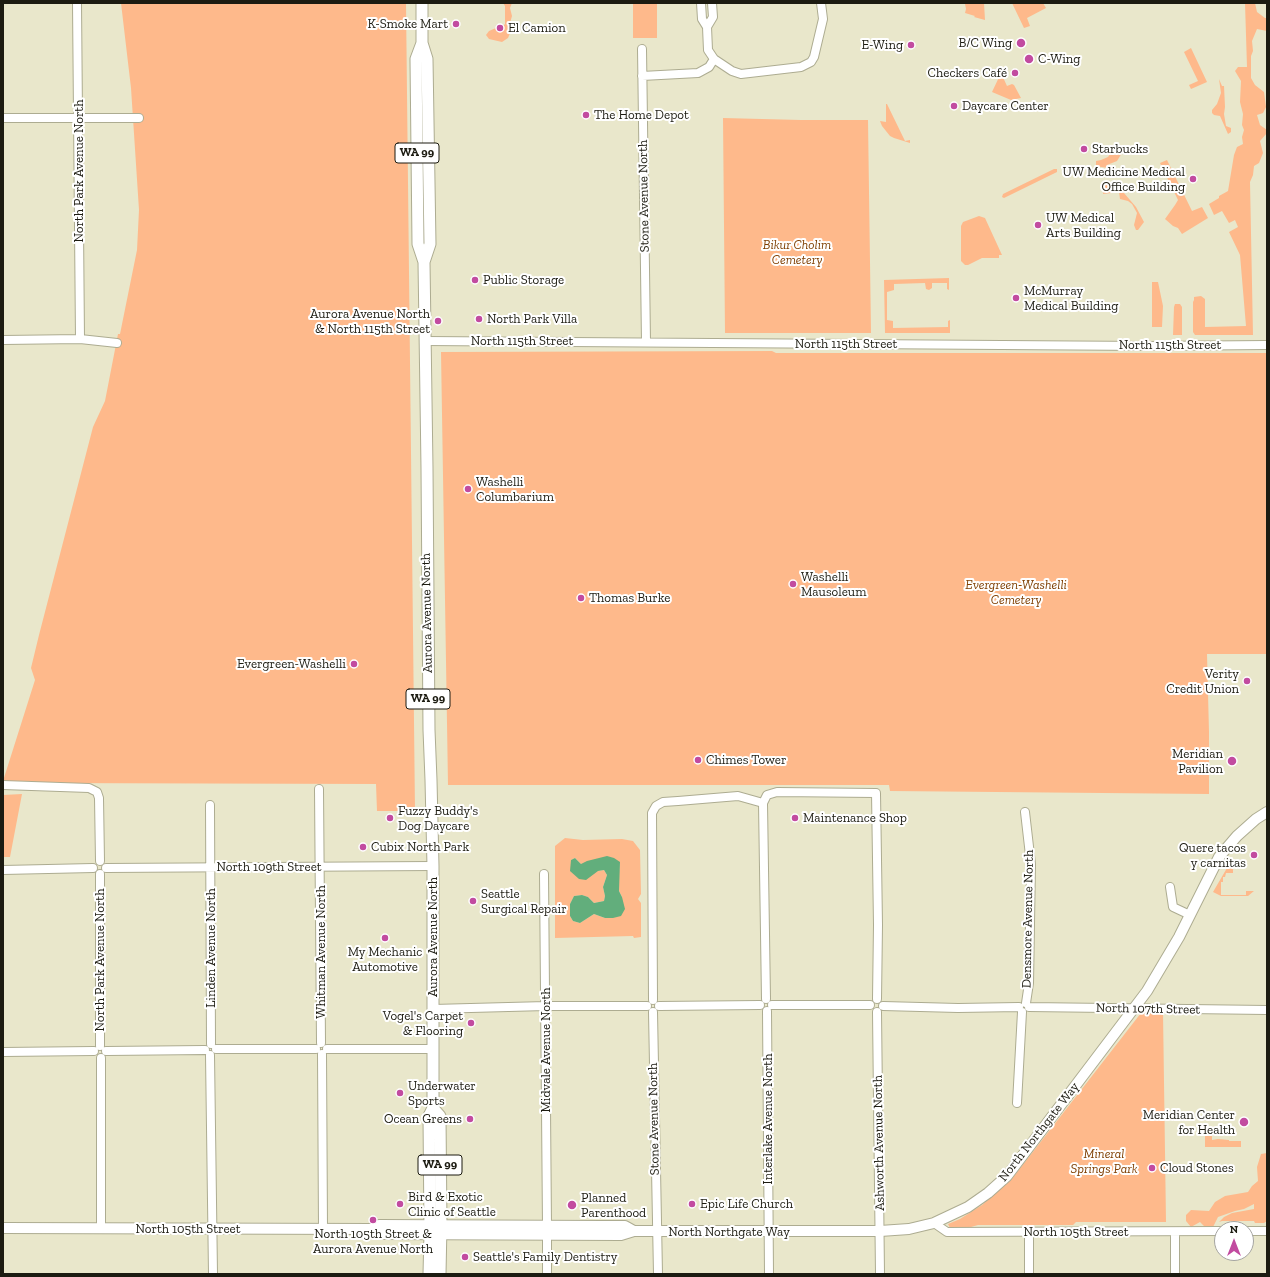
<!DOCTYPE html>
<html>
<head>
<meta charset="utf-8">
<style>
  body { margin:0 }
  #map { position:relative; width:1270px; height:1277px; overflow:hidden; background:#e9e7cb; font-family:"Zilla Slab",serif }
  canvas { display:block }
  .frame { position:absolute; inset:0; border:4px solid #1c1b11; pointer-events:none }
  .north { position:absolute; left:1214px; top:1221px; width:40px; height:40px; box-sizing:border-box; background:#fff; border:1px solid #a4a4a0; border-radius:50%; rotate:0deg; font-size:11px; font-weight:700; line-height:16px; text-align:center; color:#1c1b11 }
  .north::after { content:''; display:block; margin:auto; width:14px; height:18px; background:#c24ba0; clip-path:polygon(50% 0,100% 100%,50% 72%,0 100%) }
</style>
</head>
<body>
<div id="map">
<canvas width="1270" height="1277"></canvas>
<div class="frame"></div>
<div class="north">N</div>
</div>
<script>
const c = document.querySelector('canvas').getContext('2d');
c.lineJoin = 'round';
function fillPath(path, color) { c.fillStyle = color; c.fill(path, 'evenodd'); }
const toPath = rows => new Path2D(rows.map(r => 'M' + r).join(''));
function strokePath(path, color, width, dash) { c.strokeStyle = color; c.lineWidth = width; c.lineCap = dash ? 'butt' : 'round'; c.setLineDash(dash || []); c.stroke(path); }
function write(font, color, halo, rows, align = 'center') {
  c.font = font + ' "Zilla Slab",serif'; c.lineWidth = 4; c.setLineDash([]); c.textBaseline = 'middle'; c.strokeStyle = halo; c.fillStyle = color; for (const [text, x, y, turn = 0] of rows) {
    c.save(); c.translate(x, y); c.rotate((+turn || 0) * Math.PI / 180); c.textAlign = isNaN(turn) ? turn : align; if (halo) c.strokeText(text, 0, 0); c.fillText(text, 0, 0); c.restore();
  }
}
const green = toPath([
  [121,3,406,3,415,811,377,811,376,784,39,783,3,781,35,680,31,668,39,635,93,427,105,401,118,334,120,334,137,250,139,210,131,88],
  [503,3,512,3,510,8,512,16,510,23,511,31,508,38,502,42,489,39,486,35,489,31,496,28,499,30,505,24,505,6],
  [633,3,657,3,657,38,633,38],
  [961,3,984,3,985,20,974,17,975,16,965,13,966,9,965,4],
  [1012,3,1043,3,1046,8,1027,18,1030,26,1024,28],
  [1245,3,1255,3,1257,12,1265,18,1267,18,1267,31,1257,29,1252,41,1253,51,1251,56,1251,78,1255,85,1264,92,1266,107,1263,113,1257,115,1260,125,1267,130,1267,133,1260,141,1263,153,1259,163,1254,166,1253,175,1250,182,1253,335,1195,335,1193,332,1193,302,1194,300,1194,297,1201,296,1205,299,1205,327,1246,326,1240,255,1229,232,1238,227,1235,220,1229,223,1222,211,1214,215,1209,204,1219,198,1219,196,1228,191,1234,155,1237,147,1243,144,1242,137,1244,130,1242,125,1243,114,1240,102,1241,81,1235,71,1238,67,1247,67],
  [1191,48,1207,82,1191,89,1189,85,1198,81,1184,52],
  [1001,73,1007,86,1012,84,1014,85,1021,98,1011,100,992,92],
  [1219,79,1222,86,1224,86,1225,107,1224,114,1226,126,1231,128,1231,132,1228,134,1220,116,1214,115,1212,113,1212,110,1217,104,1221,93],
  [886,104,887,104,905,141,910,140,910,143,894,138,890,136,882,126,880,121,886,122],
  [723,118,801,120,868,120,871,333,725,333],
  [1115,144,1125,148,1117,161,1107,165,1107,168,1096,166,1096,161,1101,160,1108,157,1110,154,1110,147],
  [1167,160,1192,211,1202,207,1208,218,1182,234,1178,228,1173,226,1165,219,1175,205,1178,200,1160,163],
  [1054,169,1057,169,1057,172,1004,198,1002,197,1003,194],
  [1105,181,1114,186,1124,193,1136,207,1144,222,1138,230,1136,230,1134,225,1137,213,1132,204,1128,201,1120,199,1119,192,1103,194],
  [979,216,985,218,1002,255,999,255,999,258,982,258,968,265,965,265,961,261,961,226,963,222],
  [949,278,949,290,947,289,947,283,932,283,932,288,929,290,926,289,925,283,894,284,894,290,887,292,887,320,893,321,893,328,948,327,948,321,950,320,950,333,885,333,884,280],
  [1152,282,1158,282,1163,306,1162,327,1152,327],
  [1175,304,1180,304,1182,307,1182,335,1173,335,1174,307],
  [772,351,776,353,1267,353,1267,654,1207,654,1209,732,1209,794,890,791,889,785,448,785,441,352],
  [22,794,10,857,3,857,3,795],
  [565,838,583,840,622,839,633,841,640,850,641,894,638,899,641,903,641,937,634,938,633,936,555,938,555,846],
  [575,858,581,864,620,862,618,882,619,891,622,897,605,918,594,914,580,923,573,921,570,916,570,904,574,896,582,895,588,897,594,903,604,901,605,896,603,887,607,875,604,870,598,871,571,860],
  [1227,868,1233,868,1233,873,1226,873,1225,877,1223,877,1223,882,1221,882,1221,895,1246,895,1246,891,1254,891,1248,896,1221,896,1213,892],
  [1143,1012,1163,1012,1166,1222,1076,1222,1073,1225,978,1225,964,1229,950,1228,948,1224,960,1219,982,1205,1011,1180,1141,1013],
  [1205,1136,1212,1136,1212,1140,1218,1139,1229,1140,1229,1141,1241,1141,1241,1147,1205,1147],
  [1267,1153,1267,1221,1264,1223,1255,1223,1254,1221,1222,1221,1219,1222,1224,1217,1232,1213,1254,1209,1254,1204,1244,1209,1235,1211,1218,1217,1213,1227,1205,1227,1200,1222,1191,1227,1186,1221,1186,1215,1191,1210,1209,1211,1215,1202,1225,1196,1248,1192,1252,1186,1258,1181,1257,1167,1261,1154]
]);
const water = toPath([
  [607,856,614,858,620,862,619,891,622,897,625,909,621,916,613,918,605,918,594,914,580,923,573,921,570,916,570,904,574,896,582,895,588,897,594,903,604,901,605,896,603,887,607,875,604,870,598,871,586,880,579,879,570,871,571,860,575,858,581,864,587,861]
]);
const minor = toPath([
  [77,3,80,339],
  [701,3,702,19,707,27],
  [712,3,713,17,707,27,708,50,714,59,732,71,741,74,801,67,811,62,814,57,823,19,821,3],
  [642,49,646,342],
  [642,76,698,73,709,67,714,59],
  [3,118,139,118],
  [3,340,80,339,117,343],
  [425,341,1146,346,1267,345],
  [3,785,89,788,97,792,99,798,100,861],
  [319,789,321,1043],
  [210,805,211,1044],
  [1025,812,1031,864,1029,983,1026,1003],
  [106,868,433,866],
  [3,870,93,868],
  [100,874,100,1046],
  [544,874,547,1226],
  [1170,887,1173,907,1190,915],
  [766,999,763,803,767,795,777,792,876,793,878,925,877,999],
  [653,1000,652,813,656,806,663,802,678,801,738,796,763,803],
  [772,1005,870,1005],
  [659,1006,760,1005],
  [883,1006,958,1008,1019,1007],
  [1029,1007,1267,1010],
  [433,1009,546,1006,647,1006],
  [767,1011,769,1274],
  [653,1012,658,1274],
  [877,1012,880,1274],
  [216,1049,316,1049],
  [327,1049,433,1049],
  [106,1051,205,1050],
  [3,1052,94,1051],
  [322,1054,323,1229],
  [210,1055,213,1274],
  [101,1058,101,1228],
  [1017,1103,1022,1012],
  [934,1223,947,1232,1222,1231],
  [1246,1231,1267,1231],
  [1029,1232,1029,1274],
  [547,1235,547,1274],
  [1175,1274,1175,1232]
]);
const major = toPath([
  [3,1228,372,1229,381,1234,621,1235,634,1231,880,1231,909,1229,934,1223,968,1207,988,1193,1007,1176,1147,991,1179,937,1219,857,1237,836,1256,819,1267,812],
  [372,1229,379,1225,602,1226,625,1226,634,1231]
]);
const highway = toPath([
  [422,3,422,43,427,59,430,244,424,262],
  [422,43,416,59,418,244,424,262,427,468,429,730,431,780,433,866,433,1108,429,1116,430,1234,429,1274],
  [433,1108,440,1116,441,1225,440,1274]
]);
const markers = [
  [456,24,4,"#c24ba0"],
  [500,28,4,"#c24ba0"],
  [1021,43,5,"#c24ba0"],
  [911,45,4,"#c24ba0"],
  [1029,59,5,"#c24ba0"],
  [1015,73,4,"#c24ba0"],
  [954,106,4,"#c24ba0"],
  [586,115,4,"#c24ba0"],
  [1084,149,4,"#c24ba0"],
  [1193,179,4,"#c24ba0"],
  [1038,225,4,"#c24ba0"],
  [475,280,4,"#c24ba0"],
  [1016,298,4,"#c24ba0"],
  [479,319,4,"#c24ba0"],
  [438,321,4,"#c24ba0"],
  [468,489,4,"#c24ba0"],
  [793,584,4,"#c24ba0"],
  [581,598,4,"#c24ba0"],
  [354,664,4,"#c24ba0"],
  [1247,681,4,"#c24ba0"],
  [698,760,4,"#c24ba0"],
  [1232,761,5,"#c24ba0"],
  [390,818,4,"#c24ba0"],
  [795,818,4,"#c24ba0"],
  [363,847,4,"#c24ba0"],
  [1254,855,4,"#c24ba0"],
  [473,901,4,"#c24ba0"],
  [385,938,4,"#c24ba0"],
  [471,1023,4,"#c24ba0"],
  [400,1093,4,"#c24ba0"],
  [470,1119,4,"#c24ba0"],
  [1244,1122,5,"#c24ba0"],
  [1152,1168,4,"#c24ba0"],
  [400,1204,4,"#c24ba0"],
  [692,1204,4,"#c24ba0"],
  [572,1205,5,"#c24ba0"],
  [373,1220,4,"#c24ba0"],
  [465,1257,4,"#c24ba0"]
];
const shields = [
  [417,153,44],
  [428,699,44],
  [440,1165,44]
];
const shieldNames = [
  ["WA 99",417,153],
  ["WA 99",428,699],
  ["WA 99",440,1165]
];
const poiNames = [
  ["K-Smoke Mart",448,24,"right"],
  ["El Camion",508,28],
  ["B/C Wing",1012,43,"right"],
  ["E-Wing",903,45,"right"],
  ["C-Wing",1038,59],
  ["Checkers Café",1007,73,"right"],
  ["Daycare Center",962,106],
  ["The Home Depot",594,115],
  ["Starbucks",1092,149],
  ["UW Medicine Medical",1185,172,"right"],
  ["Office Building",1185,187,"right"],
  ["UW Medical",1046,218],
  ["Arts Building",1046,233],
  ["Public Storage",483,280],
  ["McMurray",1024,291],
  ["Medical Building",1024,306],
  ["Aurora Avenue North",430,314,"right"],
  ["& North 115th Street",430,329,"right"],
  ["North Park Villa",487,319],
  ["Washelli",476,482],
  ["Columbarium",476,497],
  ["Washelli",801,577],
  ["Mausoleum",801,592],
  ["Thomas Burke",589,598],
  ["Evergreen-Washelli",346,664,"right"],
  ["Verity",1239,674,"right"],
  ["Credit Union",1239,689,"right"],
  ["Meridian",1223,754,"right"],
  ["Pavilion",1223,769,"right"],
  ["Chimes Tower",706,760],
  ["Fuzzy Buddy's",398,811],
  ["Dog Daycare",398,826],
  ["Maintenance Shop",803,818],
  ["Cubix North Park",371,847],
  ["Quere tacos",1246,848,"right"],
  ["y carnitas",1246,863,"right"],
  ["Seattle",481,894],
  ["Surgical Repair",481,909],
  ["My Mechanic",385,952,"center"],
  ["Automotive",385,967,"center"],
  ["Vogel's Carpet",463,1016,"right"],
  ["& Flooring",463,1031,"right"],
  ["Underwater",408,1086],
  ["Sports",408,1101],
  ["Meridian Center",1235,1115,"right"],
  ["for Health",1235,1130,"right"],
  ["Ocean Greens",462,1119,"right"],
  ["Cloud Stones",1160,1168],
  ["Bird & Exotic",408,1197],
  ["Clinic of Seattle",408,1212],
  ["Planned",581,1198],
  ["Parenthood",581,1213],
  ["Epic Life Church",700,1204],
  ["North 105th Street &",373,1234,"center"],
  ["Aurora Avenue North",373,1249,"center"],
  ["Seattle's Family Dentistry",473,1257]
];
const streetNames = [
  ["North Park Avenue North",79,171,-90],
  ["Stone Avenue North",644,196,-91],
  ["North 115th Street",522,341],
  ["North 115th Street",846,344],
  ["North 115th Street",1170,345],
  ["Aurora Avenue North",427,613,-91],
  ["North 109th Street",269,867],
  ["Densmore Avenue North",1028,919,-89],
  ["Aurora Avenue North",433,937,-90],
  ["Linden Avenue North",211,948,-90],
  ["Whitman Avenue North",321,952,-90],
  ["North Park Avenue North",100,960,-90],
  ["North 107th Street",1148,1009,1],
  ["Midvale Avenue North",546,1050,-90],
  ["Stone Avenue North",654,1119,-91],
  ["Interlake Avenue North",768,1119,-90],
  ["North Northgate Way",1039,1132,-52],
  ["Ashworth Avenue North",879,1143,-91],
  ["North 105th Street",188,1229],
  ["North Northgate Way",729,1232],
  ["North 105th Street",1076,1232]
];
const parkNames = [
  ["Bikur Cholim",797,245],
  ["Cemetery",797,260],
  ["Evergreen-Washelli",1016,585],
  ["Cemetery",1016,600],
  ["Mineral",1104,1154],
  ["Springs Park",1104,1169]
];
fillPath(green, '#feb98b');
fillPath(water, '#62ae7c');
strokePath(minor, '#adac91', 10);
strokePath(major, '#adac91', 12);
strokePath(highway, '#adac91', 13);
strokePath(minor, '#fff', 8);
strokePath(major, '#fff', 10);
strokePath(highway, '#fff', 11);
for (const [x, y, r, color] of markers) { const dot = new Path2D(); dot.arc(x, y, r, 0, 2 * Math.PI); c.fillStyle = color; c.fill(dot); strokePath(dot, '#fff', 1.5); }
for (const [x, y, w] of shields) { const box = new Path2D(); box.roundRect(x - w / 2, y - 10, w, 20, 3); c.fillStyle = '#fff'; c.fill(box); strokePath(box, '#1c1b11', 1); }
write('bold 12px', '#1c1b11', null, shieldNames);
write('13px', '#1c1b11', '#fff', poiNames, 'left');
write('13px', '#1c1b11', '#fff', streetNames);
write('italic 13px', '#7e3e01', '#fff', parkNames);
</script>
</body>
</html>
